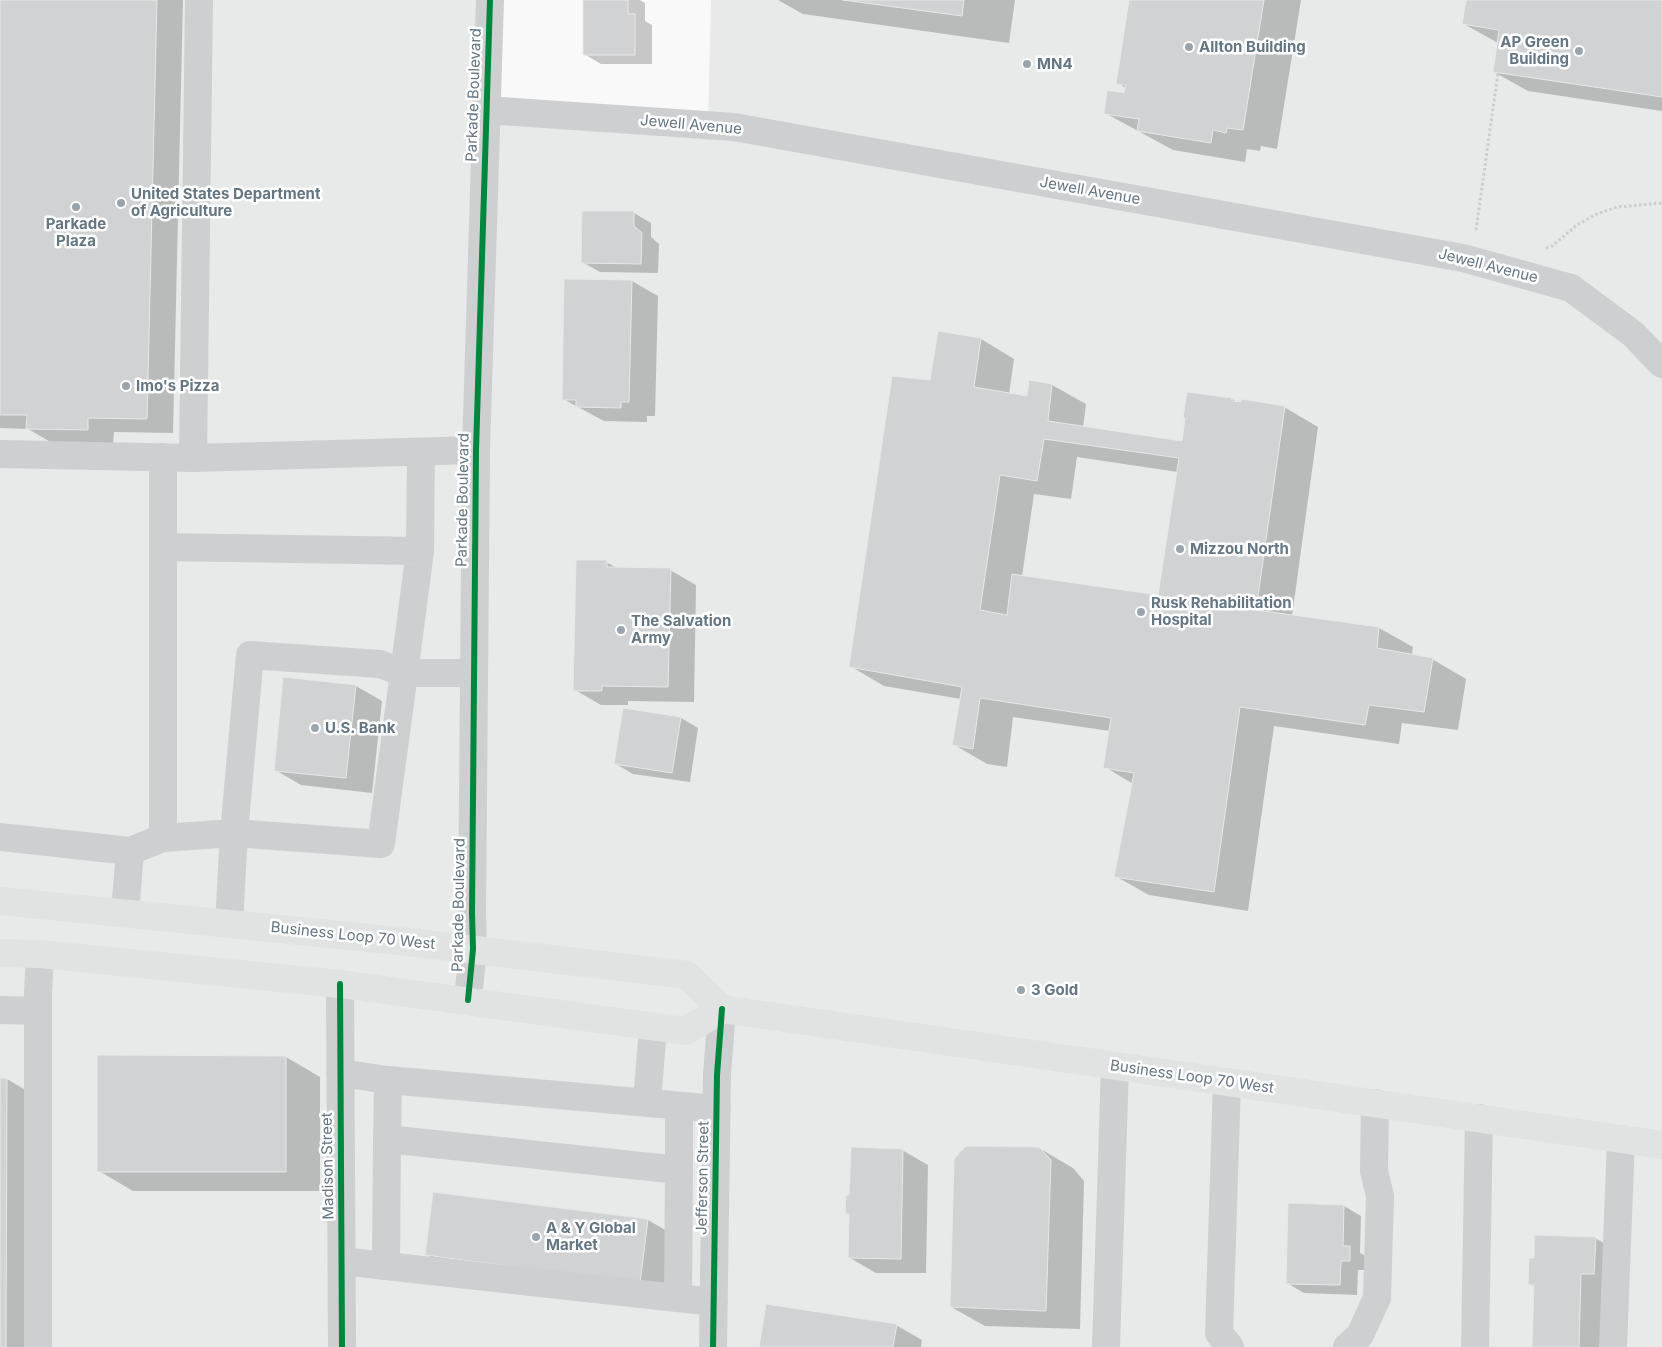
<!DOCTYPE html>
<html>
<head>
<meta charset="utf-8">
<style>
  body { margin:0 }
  canvas { display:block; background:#f9f9f9 }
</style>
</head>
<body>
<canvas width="1662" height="1347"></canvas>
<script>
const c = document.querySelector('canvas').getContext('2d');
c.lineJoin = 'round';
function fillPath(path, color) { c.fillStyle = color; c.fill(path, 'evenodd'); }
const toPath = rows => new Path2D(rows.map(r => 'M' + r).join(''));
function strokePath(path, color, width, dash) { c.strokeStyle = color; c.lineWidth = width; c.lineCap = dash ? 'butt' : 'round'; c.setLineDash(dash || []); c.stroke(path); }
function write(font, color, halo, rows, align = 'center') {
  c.font = font + ' Inter,sans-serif'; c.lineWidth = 5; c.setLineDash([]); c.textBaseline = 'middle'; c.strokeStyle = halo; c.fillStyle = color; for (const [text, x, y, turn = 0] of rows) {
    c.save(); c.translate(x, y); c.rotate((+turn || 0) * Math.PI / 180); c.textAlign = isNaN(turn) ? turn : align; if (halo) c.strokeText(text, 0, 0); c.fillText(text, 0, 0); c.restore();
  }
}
const built = toPath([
  [0,0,492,0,490,108,708,123,711,0,1662,0,1662,1347,0,1347]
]);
const shadow = toPath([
  [0,0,183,0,173,433,114,432,113,445,54,444,28,429,0,428],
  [585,0,640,0,645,3,645,21,652,25,652,64,601,64,584,54],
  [778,0,1015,0,1009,43,803,14],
  [1130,0,1301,0,1277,149,1261,146,1260,151,1247,149,1245,162,1173,150,1105,113,1125,94,1126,88,1118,83],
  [1467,0,1662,0,1662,111,1528,91,1494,72,1498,43,1464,24],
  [583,212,634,213,651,223,651,237,659,244,658,273,600,272,582,262],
  [632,281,658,296,655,416,647,416,647,422,604,421,563,399],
  [981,339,1014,359,1009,394,1028,397,1030,381,1052,385,1086,404,1083,428,1183,442,1232,399,1240,404,1284,407,1318,427,1292,616,1379,628,1413,647,1412,655,1432,659,1466,679,1458,730,1402,723,1399,744,1274,726,1248,911,1149,895,1115,876,1133,784,1105,767,1110,731,1013,717,1007,767,987,764,953,744,961,699,884,686,850,666,932,382],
  [1077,457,1178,472,1159,597,1022,576,1034,494,1071,499],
  [606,562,619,569,670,570,696,585,694,702,628,701,628,705,601,705,575,690],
  [356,686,382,701,372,793,301,785,275,770],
  [681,718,698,728,690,782,633,774,616,764],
  [286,1057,320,1077,320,1191,133,1191,99,1171],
  [0,1079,7,1079,41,1099,40,1347,0,1347],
  [1039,1148,1073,1168,1084,1181,1080,1329,985,1326,951,1307],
  [902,1150,928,1165,926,1273,876,1273,850,1258,851,1215,846,1213,851,1197],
  [435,1193,648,1220,674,1235,666,1297,453,1269,427,1255],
  [1344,1206,1361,1216,1360,1253,1367,1257,1367,1270,1358,1270,1357,1295,1304,1293,1287,1283],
  [1595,1238,1621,1253,1605,1347,1533,1347,1535,1287,1529,1284,1535,1260],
  [896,1325,922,1340,921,1347,760,1347]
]);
const building = toPath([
  [0,0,157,0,147,419,88,418,88,430,26,429,27,415,0,415,0,0],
  [583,0,628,0,628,14,635,14,635,55,583,55,583,0],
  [843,0,964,0,962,16,843,0],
  [1129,0,1264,0,1243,130,1227,128,1226,133,1213,130,1211,143,1137,131,1139,119,1104,114,1107,90,1124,93,1126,85,1116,84,1129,0],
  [1466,0,1662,0,1662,97,1493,72,1499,30,1462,24,1466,0],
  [582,211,634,211,634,226,642,233,641,264,581,263,582,211],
  [564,279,632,280,629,402,621,402,621,408,576,407,576,400,562,400,564,279],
  [938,331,981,338,974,387,1027,396,1029,380,1052,384,1048,421,1182,441,1185,418,1183,417,1187,392,1232,398,1232,401,1241,402,1241,399,1285,406,1256,610,1379,627,1377,648,1433,658,1424,712,1369,705,1365,725,1240,707,1214,892,1114,877,1134,773,1103,768,1111,718,980,698,973,749,952,745,962,687,849,667,892,376,930,380,938,331],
  [1044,439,1179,458,1158,595,1012,574,1007,615,980,610,1000,475,1037,481,1044,439],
  [576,560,607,560,607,567,671,568,668,687,602,686,602,691,573,691,576,560],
  [283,677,356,685,346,778,274,771,283,677],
  [623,708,681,717,672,773,614,764,623,708],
  [97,1055,286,1056,286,1172,97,1172,97,1055],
  [0,1078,7,1078,6,1347,0,1347,0,1078],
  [966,1146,1039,1147,1051,1160,1046,1311,950,1307,954,1159,966,1146],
  [851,1147,903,1149,901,1259,848,1258,849,1214,845,1214,846,1195,849,1195,851,1147],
  [433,1192,648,1219,640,1283,425,1255,433,1192],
  [1288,1203,1344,1205,1343,1246,1350,1246,1350,1261,1341,1261,1340,1285,1286,1284,1288,1203],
  [1534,1235,1596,1237,1594,1274,1581,1274,1579,1347,1532,1347,1534,1285,1528,1285,1529,1258,1534,1258,1534,1235],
  [766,1304,897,1324,893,1347,759,1347,766,1304]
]);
const path = toPath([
  [1476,230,1498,73],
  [1546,248,1552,246,1577,225,1597,214,1617,207,1662,203]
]);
const minor = toPath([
  [486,110,734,127,1463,258,1571,288,1633,334,1662,364],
  [0,454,193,458,476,450],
  [193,458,199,0],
  [163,547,420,551],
  [0,837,130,851],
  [163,838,234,833,381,844,404,673,474,673],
  [125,913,130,851,163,838,163,457],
  [229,923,234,833,250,655,380,664,404,673,420,551,421,452],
  [340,984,342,1347],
  [468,1000,473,949,472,913,476,450,490,0],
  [0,1010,38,1011],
  [340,1073,388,1080,717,1109],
  [388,1080,387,1139,679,1170,679,1106],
  [1227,1082,1219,1333,1230,1347],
  [647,1103,653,1027],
  [342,1261,386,1266,387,1139],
  [386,1266,714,1302],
  [678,1298,679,1170],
  [38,1347,38,993,40,954],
  [713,1347,717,1075,722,1009],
  [1106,1347,1115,1066],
  [1347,1347,1360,1335,1377,1298,1380,1196,1374,1171,1375,1103],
  [1475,1347,1479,1118],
  [1613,1347,1621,1139]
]);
const major = toPath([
  [0,901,399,941,687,975,722,1009,1662,1145],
  [0,953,40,954,340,984,686,1031,722,1009]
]);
const cycleway = toPath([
  [340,984,342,1347],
  [468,1000,473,949,472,913,476,450,490,0],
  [713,1347,717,1075,722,1009]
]);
const markers = [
  [1189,47,5,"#99a4ac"],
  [1579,51,5,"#99a4ac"],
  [1027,64,5,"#99a4ac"],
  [121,203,5,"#99a4ac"],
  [76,207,5,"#99a4ac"],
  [126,386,5,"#99a4ac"],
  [1180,549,5,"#99a4ac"],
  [1141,612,5,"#99a4ac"],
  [621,630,5,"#99a4ac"],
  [315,728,5,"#99a4ac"],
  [1021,990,5,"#99a4ac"],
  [536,1237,5,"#99a4ac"]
];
const poiNames = [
  ["AP Green",1569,42,"right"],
  ["Building",1569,59,"right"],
  ["Allton Building",1199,47],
  ["MN4",1037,64],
  ["United States Department",131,194],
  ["of Agriculture",131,211],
  ["Parkade",76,224,"center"],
  ["Plaza",76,241,"center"],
  ["Imo's Pizza",136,386],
  ["Mizzou North",1190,549],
  ["Rusk Rehabilitation",1151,603],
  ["Hospital",1151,620],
  ["The Salvation",631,621],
  ["Army",631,638],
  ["U.S. Bank",325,728],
  ["3 Gold",1031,990],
  ["A & Y Global",546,1228],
  ["Market",546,1245]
];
const streetNames = [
  ["Parkade Boulevard",474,95,-88],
  ["Jewell Avenue",691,125,5],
  ["Jewell Avenue",1090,191,10],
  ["Jewell Avenue",1488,266,14],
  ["Parkade Boulevard",463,500,-89],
  ["Parkade Boulevard",459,905,-89],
  ["Business Loop 70 West",353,936,6],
  ["Business Loop 70 West",1192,1077,8],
  ["Madison Street",328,1166,-91],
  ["Jefferson Street",703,1178,-89]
];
fillPath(built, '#e8e9e9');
fillPath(shadow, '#0003');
fillPath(building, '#d0d2d3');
strokePath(building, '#e8e8e8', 1);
strokePath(path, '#cbcccd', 3, [2.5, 2.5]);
strokePath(minor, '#cecfd0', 28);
strokePath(major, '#e1e2e2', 28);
strokePath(cycleway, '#00873e', 6);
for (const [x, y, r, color] of markers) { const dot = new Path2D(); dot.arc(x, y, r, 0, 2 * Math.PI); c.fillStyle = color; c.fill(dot); strokePath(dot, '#fff', 2); }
write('bold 15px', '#657683', '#fff', poiNames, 'left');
write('15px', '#657683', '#fff', streetNames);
</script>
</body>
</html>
